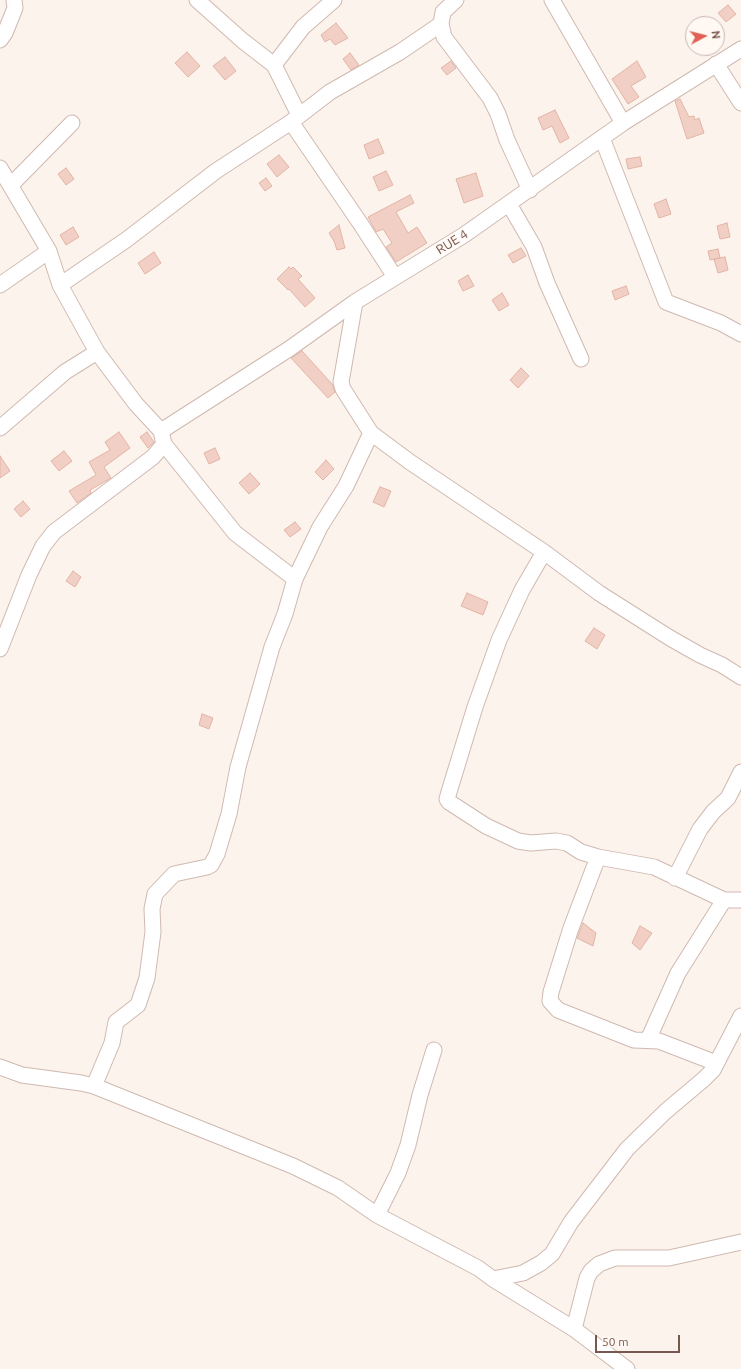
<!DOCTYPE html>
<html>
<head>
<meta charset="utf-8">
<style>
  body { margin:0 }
  #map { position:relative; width:741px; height:1369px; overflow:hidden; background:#fcf3ec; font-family:Ubuntu,sans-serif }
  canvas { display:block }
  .north { position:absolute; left:685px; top:16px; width:40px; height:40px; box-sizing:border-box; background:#fff8f3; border:1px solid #c9b8b1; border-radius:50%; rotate:83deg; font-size:11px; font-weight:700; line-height:16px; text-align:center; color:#78574e }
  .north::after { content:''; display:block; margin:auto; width:14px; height:18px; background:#e15f56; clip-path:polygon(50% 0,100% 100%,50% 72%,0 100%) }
  .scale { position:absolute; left:595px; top:1335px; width:85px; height:18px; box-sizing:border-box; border:2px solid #78574e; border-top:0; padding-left:5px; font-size:12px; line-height:14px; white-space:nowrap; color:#78574e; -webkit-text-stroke:3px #fff8f3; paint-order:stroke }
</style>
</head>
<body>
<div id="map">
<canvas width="741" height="1369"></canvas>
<div class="north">N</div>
<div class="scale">50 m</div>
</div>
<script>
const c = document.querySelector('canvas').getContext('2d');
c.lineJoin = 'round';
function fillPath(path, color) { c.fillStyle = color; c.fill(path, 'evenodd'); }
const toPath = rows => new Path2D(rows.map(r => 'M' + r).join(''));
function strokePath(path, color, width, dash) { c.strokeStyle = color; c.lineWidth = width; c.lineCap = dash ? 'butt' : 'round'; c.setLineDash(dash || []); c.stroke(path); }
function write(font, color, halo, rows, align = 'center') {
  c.font = font + ' Ubuntu,sans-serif'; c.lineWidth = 3; c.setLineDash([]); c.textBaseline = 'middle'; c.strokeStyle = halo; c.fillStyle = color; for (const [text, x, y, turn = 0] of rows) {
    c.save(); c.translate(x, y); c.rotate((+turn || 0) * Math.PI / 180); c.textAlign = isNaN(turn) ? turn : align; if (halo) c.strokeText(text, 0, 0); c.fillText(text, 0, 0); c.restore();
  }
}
const building = toPath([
  [728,5,736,14,726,22,718,13,728,5],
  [336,23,348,38,335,45,330,39,325,42,321,35,336,23],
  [187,52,200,66,188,77,175,63,187,52],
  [350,53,359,65,351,70,343,59,350,53],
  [225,57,236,71,225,80,213,66,225,57],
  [451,61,456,68,447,75,441,68,451,61],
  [637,61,646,77,631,86,639,97,628,104,612,79,637,61],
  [680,99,689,117,694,116,695,120,699,118,704,133,687,139,675,101,680,99],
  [555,110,569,138,560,143,552,126,543,130,538,118,555,110],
  [378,139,384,153,369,159,364,145,378,139],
  [279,155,289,167,277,177,267,164,279,155],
  [640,157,642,166,628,169,626,159,640,157],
  [66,168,74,179,66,185,58,174,66,168],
  [386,171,393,185,379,191,373,177,386,171],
  [476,173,483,196,464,203,456,179,476,173],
  [266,178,272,186,265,191,259,183,266,178],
  [410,195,414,203,396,212,408,233,417,227,427,243,396,262,386,247,392,243,383,229,376,232,368,217,410,195],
  [666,199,671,214,659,218,654,204,666,199],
  [727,223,730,237,720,239,717,226,727,223],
  [339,225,345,248,337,250,334,241,329,233,339,225],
  [73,227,79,237,66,245,60,235,73,227],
  [521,248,526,256,513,263,508,255,521,248],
  [718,249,720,258,710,260,708,251,718,249],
  [154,252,161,263,145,274,138,263,154,252],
  [725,257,728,270,718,273,714,259,725,257],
  [289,267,291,269,293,267,302,276,298,279,315,298,305,307,289,289,288,290,277,279,289,267],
  [468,275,474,286,463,291,458,281,468,275],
  [626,286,629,294,615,300,612,291,626,286],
  [502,293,509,305,499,311,492,300,502,293],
  [302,351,332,384,335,392,328,398,291,358,302,351],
  [521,368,529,376,518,388,510,380,521,368],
  [119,432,130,448,104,467,111,478,90,490,91,493,77,503,69,491,96,475,89,462,110,450,105,442,119,432],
  [147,432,154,442,148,448,140,437,147,432],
  [215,448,220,459,209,464,204,453,215,448],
  [64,451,72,461,59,471,51,461,64,451],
  [0,456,10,471,0,478,0,456],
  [326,460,334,469,323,480,315,472,326,460],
  [250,473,260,484,249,494,239,483,250,473],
  [380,487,391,491,384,507,373,502,380,487],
  [23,501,30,509,21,517,14,509,23,501],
  [295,522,301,529,290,537,284,530,295,522],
  [73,571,81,577,75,587,66,581,73,571],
  [467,593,488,602,483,615,461,606,467,593],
  [594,628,605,635,597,649,585,641,594,628],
  [202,714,213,718,209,729,199,725,202,714],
  [583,923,596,933,593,946,577,938,583,923],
  [640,926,652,933,640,950,632,943,640,926]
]);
const minor = toPath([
  [197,0,243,41,274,65,299,115],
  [456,0,443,12,441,24,444,37,490,98,498,114,507,140,530,190],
  [552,0,623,123],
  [0,40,5,33,15,8,14,0],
  [716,64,741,103],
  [274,65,303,27,334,0],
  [291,122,360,223,395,277],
  [602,138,666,302,721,323,741,334],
  [0,168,49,251,60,285,97,352,136,404,161,431,164,444,153,457,54,532,43,546,29,575,0,649],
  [11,185,72,123],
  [509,204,534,247,547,283,581,359],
  [0,285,49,251],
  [60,285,126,240,216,171,291,122,330,92,400,52,441,24],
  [355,302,341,382,343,389,371,433,410,462,544,552,599,593,670,638,700,655,722,665,741,677],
  [0,428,65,372,97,352],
  [161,431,289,349,355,302,464,235,623,123,741,49],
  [164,444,235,533,295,579],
  [544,552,522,590,499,640,475,707,449,792,447,799,449,802,486,826,518,841,531,843,556,841,567,843,581,852,598,857,654,867,724,900,741,900],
  [598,857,571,928,551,992,550,1001,558,1010,634,1040,659,1041,716,1063],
  [675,878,700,829,713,812,728,798,741,772],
  [648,1040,678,973,724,900],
  [0,1067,22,1075,81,1083,94,1086,293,1166,338,1188,377,1215,478,1268,493,1279,574,1329,627,1369],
  [94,1086,112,1043,116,1022,138,1005,147,978,153,932,152,909,155,894,174,874,207,867,211,865,217,854,229,814,238,767,272,647,285,614,295,579,320,527,346,486,371,433],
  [377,1215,398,1173,408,1145,420,1095,434,1050],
  [493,1279,523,1273,541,1263,552,1254,571,1222,627,1149,666,1111,704,1079,713,1070,741,1016],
  [574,1329,587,1278,591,1271,599,1264,615,1258,669,1258,741,1242]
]);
const streetNames = [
  ["RUE 4",452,242,-32]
];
fillPath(building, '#f1cfc4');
strokePath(building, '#e3b3a5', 1);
strokePath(minor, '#cfb9b0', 17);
strokePath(minor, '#fff', 15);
write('13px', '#78574e', '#fff8f3', streetNames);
</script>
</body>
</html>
